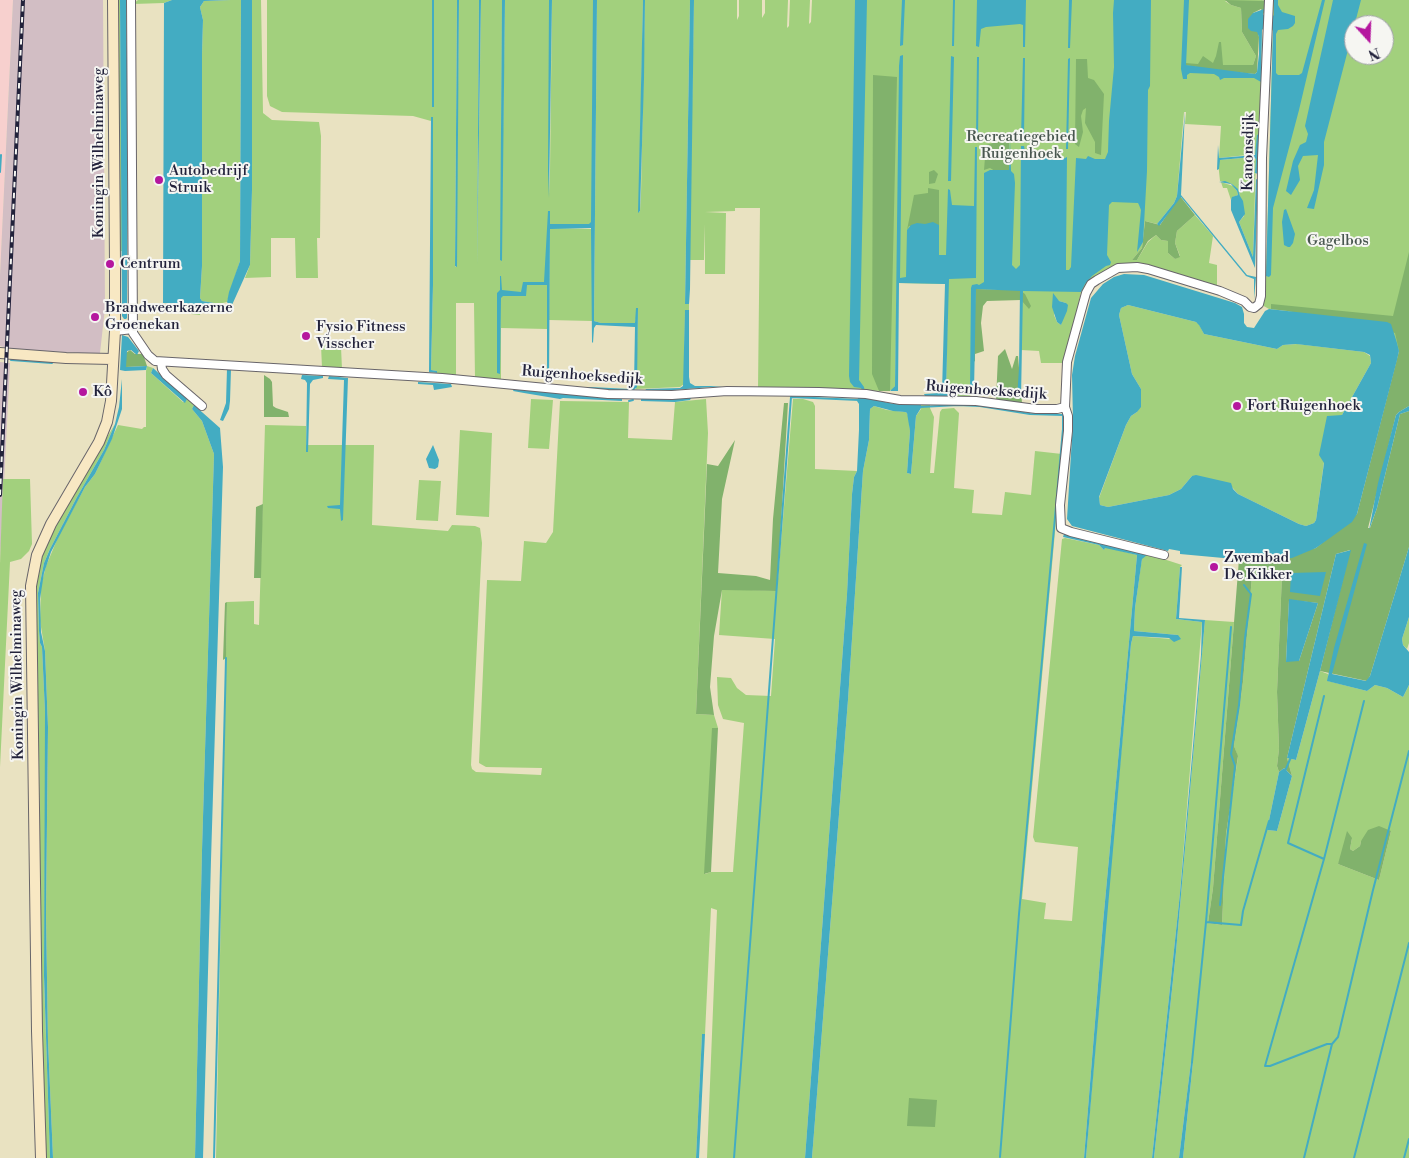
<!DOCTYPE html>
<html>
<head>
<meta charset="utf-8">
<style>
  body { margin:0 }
  #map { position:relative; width:1409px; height:1158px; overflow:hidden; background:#e9e2c1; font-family:"Libre Bodoni",serif }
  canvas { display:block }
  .north { position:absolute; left:1344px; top:15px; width:50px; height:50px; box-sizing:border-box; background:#f6f6f2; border:1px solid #a1a1a9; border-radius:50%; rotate:160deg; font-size:14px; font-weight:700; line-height:20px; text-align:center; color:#22223b }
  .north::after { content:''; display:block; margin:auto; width:18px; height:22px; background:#b5179e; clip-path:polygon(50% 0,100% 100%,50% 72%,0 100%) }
</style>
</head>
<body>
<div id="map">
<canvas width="1409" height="1158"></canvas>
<div class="north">N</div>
</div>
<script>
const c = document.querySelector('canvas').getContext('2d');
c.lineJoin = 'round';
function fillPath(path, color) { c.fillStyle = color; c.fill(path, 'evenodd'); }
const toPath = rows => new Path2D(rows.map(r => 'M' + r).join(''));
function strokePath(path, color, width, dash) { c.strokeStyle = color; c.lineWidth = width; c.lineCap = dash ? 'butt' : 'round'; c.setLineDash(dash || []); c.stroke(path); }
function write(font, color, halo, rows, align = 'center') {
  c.font = font + ' "Libre Bodoni",serif'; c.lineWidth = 4; c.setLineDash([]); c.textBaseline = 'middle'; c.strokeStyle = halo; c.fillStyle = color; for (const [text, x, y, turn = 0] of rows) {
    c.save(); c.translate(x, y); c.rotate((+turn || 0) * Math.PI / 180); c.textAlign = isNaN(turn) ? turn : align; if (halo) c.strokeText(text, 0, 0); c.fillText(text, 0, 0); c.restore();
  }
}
const built = toPath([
  [0,0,13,0,0,275]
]);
const industrial = toPath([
  [13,0,103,0,105,308,100,353,97,354,10,349,0,346,0,275],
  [0,362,10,363,0,564]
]);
const green = toPath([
  [116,0,120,0,123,251,120,251,118,244],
  [138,0,172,0,164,3,133,4],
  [231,0,241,0,240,261,227,302,201,308,200,315,182,313,182,308,164,308,163,304,199,305,213,305,214,303,202,301,200,298,202,266,202,54,203,20,200,7,204,1],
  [252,0,261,0,263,113,272,120,319,122,321,136,320,238,317,238,318,278,296,278,295,238,271,238,271,277,245,278,250,265,252,190],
  [267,0,432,0,432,106,433,107,434,0,457,0,455,266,456,267,459,0,479,0,477,265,481,0,502,0,501,261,505,0,549,0,549,194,550,171,552,0,596,0,593,225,548,228,547,329,501,328,501,381,475,379,474,303,456,303,456,376,432,375,432,373,437,373,437,371,431,370,433,285,433,117,431,117,431,121,413,116,282,112,270,106,267,96],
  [597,0,643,0,639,212,640,211,641,194,645,0,690,0,685,304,689,304,689,310,685,310,684,384,680,387,636,389,638,308,635,323,601,323,594,321],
  [694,0,737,0,737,20,739,16,739,0,762,0,762,18,765,13,765,0,788,0,787,28,789,26,790,0,810,0,809,24,811,22,812,0,1263,0,1262,1,1225,1,1231,5,1241,8,1242,32,1256,56,1253,65,1222,65,1222,58,1221,71,1262,75,1260,126,1259,135,1257,135,1257,154,1219,158,1221,126,1185,124,1186,112,1184,112,1177,196,1174,203,1157,224,1145,221,1142,248,1132,260,1137,260,1148,242,1156,235,1161,240,1168,241,1168,253,1175,259,1180,256,1175,243,1177,231,1195,215,1213,236,1209,263,1217,265,1217,288,1140,266,1096,277,1081,292,1065,363,1041,363,1039,351,1021,350,1022,300,1019,290,977,289,970,399,946,397,949,396,949,394,946,393,948,284,897,283,895,386,892,390,872,391,822,388,758,388,760,208,735,208,735,211,705,212,726,213,725,274,705,274,705,224,704,260,689,260],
  [1059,301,1066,303,1061,325,1057,322,1054,315],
  [1271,0,1409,0,1409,354,1288,311,1269,309,1262,305,1265,295,1266,276,1273,31,1270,27],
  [1354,25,1384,25,1384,55,1354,55],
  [1253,157,1256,159,1253,257,1239,222,1244,216,1239,192,1232,184,1220,181,1218,162,1220,160],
  [1221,182,1233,186,1237,191,1238,195,1233,197,1231,200,1227,188,1223,188],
  [551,228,592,229,592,321,549,320,550,229],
  [1128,305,1196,322,1199,324,1204,334,1277,349,1283,345,1297,344,1364,352,1370,356,1371,363,1342,415,1324,462,1316,520,1314,523,1306,526,1299,524,1238,494,1231,486,1192,476,1181,489,1169,495,1108,507,1100,505,1099,498,1126,425,1131,416,1137,412,1141,389,1132,374,1119,315,1121,308],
  [321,345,341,347,342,369,322,368],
  [147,366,153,368,151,373,183,402,185,402,187,399,194,405,192,409,202,421,214,454,202,850,195,1158,53,1158,48,1041,46,915,48,727,45,651,40,621,41,586,46,566,59,535,85,487,95,474,118,425,142,429,144,427,146,427,146,371],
  [531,399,553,400,549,449,528,448],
  [706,399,708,433,696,714,714,715,718,728,713,728,705,874,711,872,733,872,744,723,723,719,718,705,717,677,731,678,737,688,746,695,771,696,775,639,719,635,722,589,777,591,793,399,803,399,813,402,815,406,815,469,857,471,854,477,852,494,847,594,805,1158,707,1158,717,910,711,908,705,1034,702,1034,696,1158,216,1158,227,602,254,601,254,624,259,625,265,425,306,426,306,445,374,445,372,525,448,531,452,525,475,526,480,528,482,543,471,765,472,769,476,772,541,775,542,768,486,767,479,763,487,580,521,581,524,541,546,543,553,532,560,401,629,402,628,438,672,440,675,402],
  [930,403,930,408,934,417,930,473,934,473,940,412,942,409,954,408,959,413,954,488,974,490,972,513,1002,515,1005,492,1031,495,1035,451,1062,454,1022,899,1046,903,1044,919,1072,921,1078,847,1035,842,1033,837,1062,539,1065,538,1099,545,1104,550,1105,547,1137,555,1103,923,1084,1158,812,1158,848,700,863,471,869,440,870,409,874,406,887,410,905,412,907,413,909,419,910,431,907,473,911,474,916,416,921,409,921,405],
  [115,424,104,450,77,497,49,551,44,563,38,593,39,631,40,643,42,647,46,733,44,979,50,1158,45,1158,42,1063,39,749,35,592,41,560,46,547,65,508],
  [460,430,492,433,489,517,456,515],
  [3,479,30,479,32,544,29,551,21,559,10,562,0,767,0,564],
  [419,480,441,481,438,521,416,520],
  [1145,553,1182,565,1180,567,1176,619,1202,622,1180,893,1152,1158,1086,1158,1108,895,1131,644,1133,636,1172,639,1178,635,1134,631,1135,608,1142,558],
  [1282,575,1277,692,1279,749,1277,766,1279,772,1267,830,1277,831,1292,776,1287,758,1296,760,1320,671,1328,674,1328,681,1367,691,1375,685,1387,688,1403,697,1409,685,1409,1158,1183,1158,1193,1062,1191,1062,1179,1158,1154,1158,1176,952,1205,620,1234,622,1213,888,1208,923,1222,925,1226,834,1238,757,1234,746,1243,682,1252,576],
  [1391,831,1379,880,1338,864,1352,838,1350,849,1353,851,1360,846,1361,841],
  [1409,617,1409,643,1407,649,1403,645,1402,639]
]);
const forest = toPath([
  [1225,0,1261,1,1265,0,1266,18,1261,9,1253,13,1259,37,1257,72,1255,74,1221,71,1185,65,1185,63,1198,64,1203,56,1213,63,1216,56,1219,42,1221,42,1223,65,1253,65,1256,56,1242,32,1241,8,1231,5],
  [1076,59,1087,59,1088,78,1094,80,1104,94,1101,155,1095,153,1095,142,1085,123,1086,108,1083,110,1081,116,1083,132,1079,147,1075,144],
  [873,75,897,77,890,391,879,391,872,374],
  [1000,141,1009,143,1009,170,995,171,990,168,984,170,986,145],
  [934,170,938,174,935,183,929,184,929,172],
  [928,188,939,190,939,225,909,226,907,230,914,195,928,193],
  [1180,196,1195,215,1177,231,1175,243,1180,257,1175,259,1168,253,1168,241,1161,240,1156,235,1148,241,1137,260,1132,260,1142,248,1145,221,1160,225],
  [1409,252,1409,406,1399,412,1396,415,1368,528,1370,528,1377,508,1400,414,1409,411,1409,547,1370,676,1367,681,1320,671,1350,550,1336,554,1287,758,1292,776,1284,768,1279,772,1277,766,1279,749,1277,692,1282,575,1252,576,1243,682,1234,746,1238,756,1226,834,1222,925,1208,923,1213,888,1239,559,1270,559,1316,548,1357,514,1399,351,1395,333,1288,311,1271,309,1271,304,1393,316],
  [1289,600,1318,603,1299,661,1286,661],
  [976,289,1019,290,1025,294,1031,306,1029,309,1021,300,987,301,983,306,981,323,984,351,975,354,975,361,972,363],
  [1005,349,1012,369,1016,356,1018,356,1022,403,996,401,998,356],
  [130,350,135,354,143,354,147,366,126,367,126,353],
  [264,375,270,379,272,382,273,406,276,408,288,412,289,417,264,417],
  [784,403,788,403,777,591,722,590,714,636,710,687,714,715,696,714,707,464,718,466,735,440,722,499,718,573,756,576,770,580,773,519],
  [263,504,261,578,254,578,256,507],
  [227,602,226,658,223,660,225,603],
  [712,728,718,728,711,872,704,874],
  [1379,826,1391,831,1379,880,1338,864,1347,831,1352,838,1350,849,1353,851,1360,846,1361,841,1368,830],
  [909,1098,937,1100,935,1127,907,1126]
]);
const water = toPath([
  [120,0,126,0,128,121,127,318,126,319,124,319,122,316],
  [172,0,231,0,204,1,200,7,203,20,202,54,202,266,200,298,202,301,214,303,213,305,163,303,164,3],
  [241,0,252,0,252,190,250,265,232,305,229,305,227,302,229,292,240,261],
  [432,0,434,0,434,107,432,107],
  [457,0,459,0,457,267,455,266],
  [479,0,481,0,477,265],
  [502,0,505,0,502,261,500,260],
  [549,0,552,0,549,198,548,171],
  [593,0,597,0,594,321,601,323,635,323,636,308,638,308,637,387,633,391,575,388,575,387,591,387,630,389,634,385,635,327,596,325,594,328,593,343,592,342,591,228,550,229,549,385,547,382,547,285,527,285,526,296,503,296,501,298,500,374,497,373,497,293,500,290,500,276,501,276,502,290,521,292,523,282,544,282,548,211,550,211,550,224,589,224,591,222],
  [643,0,645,0,644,79,640,211,638,213],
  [690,0,694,0,690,289,689,304,685,304],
  [855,0,867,0,859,380,864,387,866,398,894,404,921,405,921,408,916,416,911,474,907,473,910,431,907,413,905,412,893,411,874,406,870,409,869,440,863,471,848,700,812,1158,805,1158,847,594,852,494,854,477,857,471,859,430,859,404,857,401,858,398,861,397,862,390,861,388,854,387,850,382,849,376],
  [902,0,905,0,903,45,900,46],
  [953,0,955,0,954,46,952,46],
  [977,0,1026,0,1025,47,1023,47,1023,25,1020,24,986,27,981,29,979,47,976,46],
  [1069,0,1072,0,1070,48,1068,48],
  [1114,0,1151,0,1150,86,1148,90,1147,171,1143,242,1137,252,1141,210,1139,205,1138,203,1112,202,1109,205,1107,255,1111,262,1110,265,1106,266,1092,276,1085,284,1081,292,1023,291,1021,398,1017,399,1019,368,1020,291,976,289,974,391,970,392,971,288,972,285,977,284,979,285,984,282,984,173,990,170,1009,170,1010,140,1011,171,1014,174,1015,183,1012,265,1016,269,1020,265,1021,146,1024,146,1026,156,1063,159,1067,157,1066,255,1066,270,1069,270,1071,267,1076,158,1086,159,1088,156,1095,159,1105,159,1108,152,1109,121,1114,67,1113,13],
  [1184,0,1189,0,1186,65,1255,74,1257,72,1259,54,1259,37,1257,32,1251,31,1248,28,1248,19,1253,13,1264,9,1263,14,1266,18,1271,18,1274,15,1274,0,1278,0,1278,5,1282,12,1295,16,1295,23,1293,26,1288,29,1278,30,1276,34,1276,73,1278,75,1299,75,1302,73,1322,0,1325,0,1299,110,1273,208,1271,275,1269,277,1266,276,1273,30,1270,27,1266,26,1262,30,1261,82,1254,78,1224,78,1220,80,1219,77,1214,74,1190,73,1187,75,1187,79,1183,79,1181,69],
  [1333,0,1361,0,1324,142,1324,165,1314,209,1307,208,1314,190,1318,155,1303,156,1298,166,1300,180,1291,195,1286,191,1293,161,1300,145,1306,142,1308,134,1305,126],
  [903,55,900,278,906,277,907,230,911,225,917,223,925,224,933,222,939,225,939,255,946,255,948,189,950,190,952,205,974,206,975,147,977,147,976,278,949,279,946,392,949,396,925,396,924,394,940,393,942,392,945,284,899,283,898,391,890,391,895,386,899,66,900,56],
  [951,56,954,57,951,181,948,181],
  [977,57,979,57,978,139,976,139],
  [1023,58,1025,58,1024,138,1021,138],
  [1070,58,1068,149,1066,149,1068,59],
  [1185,111,1181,195,1247,275,1256,277,1254,299,1254,279,1246,276,1181,197,1159,226,1157,224,1174,203,1177,196],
  [431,117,433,117,433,285,431,370,437,371,437,373,429,372],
  [1259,134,1258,174,1255,173,1256,159,1253,157,1220,160,1219,169,1217,170,1218,145,1219,158,1255,155,1257,135],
  [1256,179,1258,180,1255,268,1231,210,1231,200,1232,197,1238,195,1237,191,1231,184,1219,182,1225,181,1232,184,1238,189,1240,196,1243,201,1245,214,1239,222,1253,257],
  [1286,209,1295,234,1293,243,1290,247,1288,247,1284,245,1282,222,1284,210],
  [1124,274,1144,275,1235,303,1242,307,1244,314,1244,323,1247,327,1254,328,1265,311,1269,309,1387,322,1391,324,1397,343,1399,351,1397,360,1357,514,1352,522,1316,548,1292,558,1245,560,1180,554,1180,551,1169,549,1168,551,1072,526,1067,519,1073,421,1072,375,1075,356,1091,298,1103,284,1114,277],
  [1128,305,1196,322,1199,325,1204,334,1277,349,1283,345,1296,344,1364,352,1370,355,1371,363,1342,415,1327,416,1319,455,1324,463,1316,520,1314,523,1306,526,1299,524,1238,494,1233,489,1231,483,1196,475,1192,476,1181,489,1169,495,1108,507,1100,505,1099,497,1126,425,1131,416,1137,412,1141,407,1141,389,1132,374,1119,315,1121,308],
  [1053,293,1059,301,1066,303,1068,305,1067,311,1061,325,1057,322,1052,307],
  [685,310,689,310,689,377,690,383,695,386,723,386,662,391,645,391,646,389,680,388,683,386],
  [122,335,128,337,139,351,137,355,131,350,127,351,126,367,147,366,146,370,125,371,120,370],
  [153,368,187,399,185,403,151,373],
  [227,369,231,369,230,401,229,409,223,421,220,420,226,403],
  [302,375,323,376,323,378,313,380,310,384,308,452,306,452,307,383,305,380,301,379],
  [329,376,348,378,343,520,341,521,340,509,328,508,327,506,340,505,344,380,328,379],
  [122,379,122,409,112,439,95,474,85,487,51,552,44,573,40,599,41,632,45,651,48,727,46,915,48,1041,53,1158,50,1158,44,976,45,712,42,647,40,643,39,631,38,593,44,563,50,549,77,497,104,450,115,424,119,407],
  [418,382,451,384,452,387,434,390,433,385,418,384],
  [514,389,594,397,622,399,622,401,563,398,560,399,524,393,513,391],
  [691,398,690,400,675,402,641,401,641,399],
  [194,405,220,428,223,467,211,860,203,1158,195,1158,202,850,214,454,202,421,192,409],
  [1409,406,1409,411,1400,414,1377,508,1369,530,1378,483,1396,415,1399,412],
  [433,445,439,460,438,467,435,469,429,468,426,459],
  [1064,534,1147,555,1142,559,1135,608,1134,631,1178,635,1181,639,1174,642,1169,638,1133,636,1131,644,1086,1158,1084,1158,1103,923,1137,555,1105,548,1104,550,1099,545,1063,537],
  [1364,543,1367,544,1332,674,1366,681,1370,676,1409,547,1409,617,1402,639,1403,645,1409,652,1409,685,1403,697,1387,688,1375,685,1367,691,1327,681,1334,648],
  [1351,550,1320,671,1296,760,1287,758,1336,554],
  [1180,567,1182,567,1179,618,1205,620,1176,952,1154,1158,1152,1158,1180,893,1201,655,1202,622,1176,619],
  [1326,572,1320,596,1290,592,1291,573],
  [1289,599,1318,603,1299,661,1286,662],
  [1284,768,1292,776,1277,831,1267,830,1279,772],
  [702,1034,705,1034,699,1158,696,1158],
  [1191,1062,1193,1062,1183,1158,1179,1158]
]);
const stream = toPath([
  [0,172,1,155],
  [11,360,52,363],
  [629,401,633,400],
  [920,407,958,405,980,406,1030,414,1063,415,1063,429,1019,914,1000,1157],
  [1285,771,1291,757],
  [1324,859,1288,843,1324,696],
  [1220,905,1235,766,1231,754,1239,705,1245,638,1251,594,1244,585],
  [1206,922,1241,925,1243,911,1269,821],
  [1332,1044,1327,1044,1270,1066,1265,1066,1324,859,1364,701],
  [1192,1062,1206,922,1231,627],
  [214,1158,226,658],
  [734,1158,791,397,859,400],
  [1304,1158,1332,1044,1338,1037,1373,890,1409,751],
  [1354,1158,1409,943],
  [1404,1158,1409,1139]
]);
const street = toPath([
  [131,0,133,333,148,355,155,361,442,378,608,394,672,395,727,391,819,392,866,394,900,400,976,401,1036,409,1057,409,1065,407],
  [115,331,133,329],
  [161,362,162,369,166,375,202,406],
  [1164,555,1071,532,1061,528,1060,505,1068,431,1068,416,1065,407,1067,362,1086,293,1091,284,1097,280,1118,268,1137,267,1148,269,1220,291,1244,301,1250,307,1254,308,1259,304,1261,296,1262,158,1269,0]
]);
const secondary = toPath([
  [0,353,66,358,112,359],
  [41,1158,37,1031,31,586,37,555,51,524,99,442,107,422,111,401,115,331,115,264,113,0]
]);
const rail = toPath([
  [0,495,23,0]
]);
const markers = [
  [159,180,5,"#b5179e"],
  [110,264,5,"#b5179e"],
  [95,317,5,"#b5179e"],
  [306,336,5,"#b5179e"],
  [83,392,5,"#b5179e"],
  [1237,406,5,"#b5179e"],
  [1214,567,5,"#b5179e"]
];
const parkNames = [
  ["Recreatiegebied",1021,137],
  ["Ruigenhoek",1021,154],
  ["Gagelbos",1338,241]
];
const streetNames = [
  ["Kanonsdijk",1249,152,-89],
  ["Koningin Wilhelminaweg",99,153,-90],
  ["Ruigenhoeksedijk",582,376,4],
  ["Ruigenhoeksedijk",986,391,4],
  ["Koningin Wilhelminaweg",18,675,-91]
];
const poiNames = [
  ["Autobedrijf",169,171],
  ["Struik",169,188],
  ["Centrum",120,264],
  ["Brandweerkazerne",105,308],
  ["Groenekan",105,325],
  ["Fysio Fitness",316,327],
  ["Visscher",316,344],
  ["Kô",93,392],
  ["Fort Ruigenhoek",1247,406],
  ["Zwembad",1224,558],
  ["De Kikker",1224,575]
];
fillPath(built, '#f7d0ce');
fillPath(industrial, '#d2bec4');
fillPath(green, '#a2d07d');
fillPath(forest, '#81b26c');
fillPath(water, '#43acc2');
strokePath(stream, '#43acc2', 2);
strokePath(street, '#68656a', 10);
strokePath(secondary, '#68656a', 12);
strokePath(street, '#fff', 8);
strokePath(secondary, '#f8e8c3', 10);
strokePath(rail, '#22223b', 4);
strokePath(rail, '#f6f6f2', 2, [5.5]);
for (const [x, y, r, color] of markers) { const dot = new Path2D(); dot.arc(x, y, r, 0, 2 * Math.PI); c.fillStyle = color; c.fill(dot); strokePath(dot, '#f6f6f2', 2); }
write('15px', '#48564f', '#f6f6f2', parkNames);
write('15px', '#22223b', '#f6f6f2', streetNames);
write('15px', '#22223b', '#f6f6f2', poiNames, 'left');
</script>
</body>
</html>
